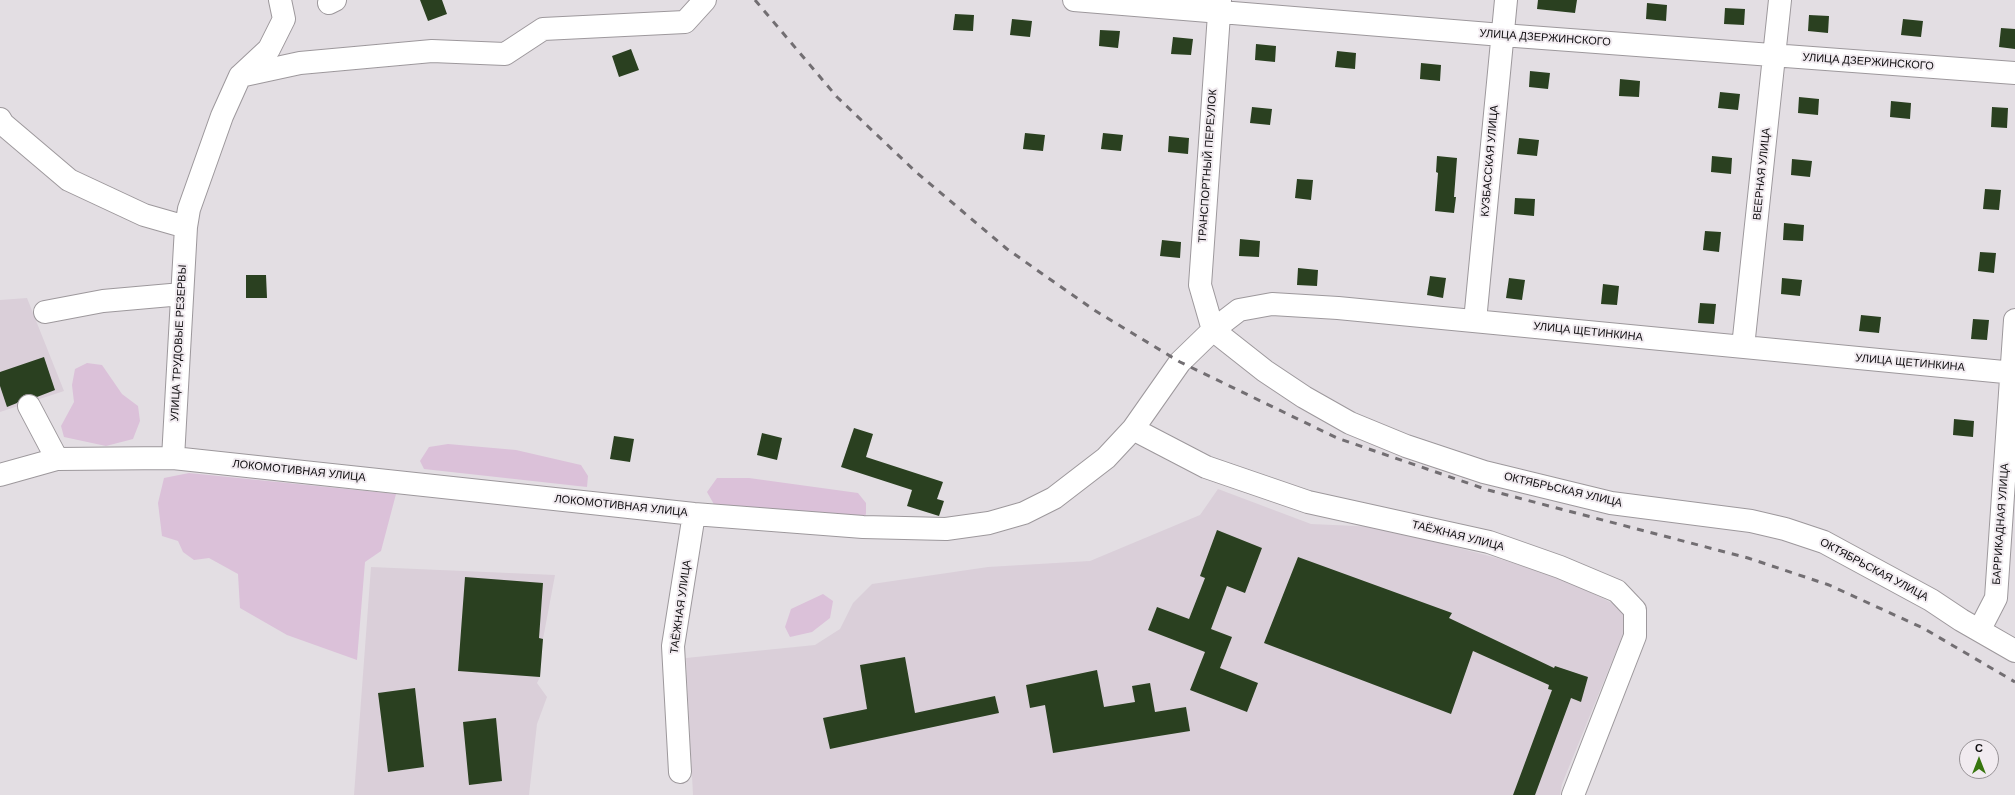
<!DOCTYPE html>
<html>
<head>
<meta charset="utf-8">
<style>
  body { margin:0 }
  #map { position:relative; width:2015px; height:795px; overflow:hidden; background:#e3dee3; font-family:Helvetica,sans-serif }
  canvas { display:block }
  .north { position:absolute; left:1959px; top:739px; width:40px; height:40px; box-sizing:border-box; background:#f1ebf0; border:1px solid #979296; border-radius:50%; rotate:0deg; font-size:11px; font-weight:700; line-height:16px; text-align:center; color:#0f0d0f }
  .north::after { content:''; display:block; margin:auto; width:14px; height:18px; background:#37750e; clip-path:polygon(50% 0,100% 100%,50% 72%,0 100%) }
</style>
</head>
<body>
<div id="map">
<canvas width="2015" height="795"></canvas>
<div class="north">С</div>
</div>
<script>
const c = document.querySelector('canvas').getContext('2d');
c.lineJoin = 'round';
function fillPath(path, color) { c.fillStyle = color; c.fill(path, 'evenodd'); }
const toPath = rows => new Path2D(rows.map(r => 'M' + r).join(''));
function strokePath(path, color, width, dash) { c.strokeStyle = color; c.lineWidth = width; c.lineCap = dash ? 'butt' : 'round'; c.setLineDash(dash || []); c.stroke(path); }
function write(font, color, halo, rows, align = 'center') {
  c.font = font + ' Helvetica,sans-serif'; c.lineWidth = 4; c.setLineDash([]); c.textBaseline = 'middle'; c.strokeStyle = halo; c.fillStyle = color; for (const [text, x, y, turn = 0] of rows) {
    c.save(); c.translate(x, y); c.rotate((+turn || 0) * Math.PI / 180); c.textAlign = isNaN(turn) ? turn : align; if (halo) c.strokeText(text, 0, 0); c.fillText(text, 0, 0); c.restore();
  }
}
const built = toPath([
  [27,298,64,391,0,412,0,300],
  [1218,489,1311,524,1378,527,1497,558,1566,580,1622,608,1628,622,1562,784,1560,795,693,795,686,658,815,645,840,629,853,603,872,584,988,567,1090,561,1200,515],
  [371,567,555,575,543,639,540,677,537,683,547,697,537,724,529,795,354,795]
]);
const green = toPath([
  [87,363,102,365,122,394,138,406,140,421,133,439,106,446,64,437,61,426,74,402,72,385,75,369],
  [448,444,516,450,581,465,588,476,587,487,424,469,420,461,429,447],
  [189,473,396,494,381,551,365,562,357,660,287,635,240,608,238,574,209,558,194,560,183,552,178,541,162,536,158,503,164,478],
  [717,478,749,478,858,493,866,503,866,513,863,527,720,515,707,492],
  [823,594,833,601,830,618,812,632,790,637,785,627,791,609]
]);
const building = toPath([
  [420,0,442,0,447,14,428,21],
  [1538,0,1577,0,1575,13,1537,9],
  [1647,3,1667,5,1666,21,1646,19],
  [1725,8,1745,9,1744,25,1724,24],
  [955,14,974,15,973,31,953,30],
  [1809,15,1829,16,1828,33,1808,31],
  [1012,19,1032,21,1030,37,1010,35],
  [1903,19,1923,21,1921,37,1901,35],
  [2001,28,2015,29,2015,49,1999,47],
  [1100,30,1120,31,1118,48,1099,46],
  [1173,37,1193,39,1191,55,1171,54],
  [1256,44,1276,46,1275,62,1255,60],
  [631,49,639,70,619,77,612,56],
  [1337,51,1356,53,1355,69,1335,67],
  [1421,63,1441,65,1440,81,1420,79],
  [1530,71,1550,73,1548,89,1529,87],
  [1620,79,1640,81,1639,97,1619,96],
  [1720,92,1740,94,1738,110,1718,108],
  [1799,97,1819,99,1818,115,1798,113],
  [1891,101,1911,103,1910,119,1890,117],
  [1252,107,1272,109,1270,125,1250,123],
  [1992,107,2008,108,2007,128,1991,127],
  [1025,133,1045,135,1043,151,1023,149],
  [1103,133,1123,135,1121,151,1101,149],
  [1169,136,1189,138,1188,154,1168,152],
  [1519,138,1539,140,1537,156,1517,154],
  [1437,156,1457,158,1454,197,1456,197,1454,213,1435,211,1438,173,1436,172],
  [1712,156,1732,158,1731,174,1711,172],
  [1792,159,1812,161,1810,177,1791,175],
  [1297,179,1313,180,1311,200,1295,198],
  [1985,189,2001,190,1999,210,1983,209],
  [1515,198,1535,199,1534,216,1514,214],
  [1784,223,1804,225,1803,241,1783,240],
  [1705,231,1721,232,1719,252,1703,250],
  [1240,239,1260,241,1259,257,1239,256],
  [1162,240,1181,242,1180,258,1160,256],
  [1980,252,1996,253,1994,273,1978,271],
  [1298,268,1318,270,1317,286,1297,285],
  [246,275,266,275,267,298,246,298],
  [1430,276,1446,278,1443,298,1427,295],
  [1509,278,1525,280,1522,300,1506,298],
  [1782,278,1802,280,1800,296,1781,294],
  [1603,284,1619,286,1617,305,1601,304],
  [1700,303,1716,304,1714,324,1698,323],
  [1861,315,1881,317,1879,333,1859,331],
  [1973,319,1989,320,1987,340,1971,339],
  [44,357,55,390,37,397,30,394,24,395,17,403,7,407,0,386,0,372],
  [1954,419,1974,421,1973,437,1953,435],
  [854,428,873,434,866,457,943,482,937,499,944,501,939,516,907,506,912,490,841,467],
  [762,433,782,438,777,460,757,455],
  [614,436,634,439,630,462,610,459],
  [1217,530,1262,548,1245,593,1227,586,1211,629,1232,637,1220,668,1258,683,1247,712,1190,690,1205,652,1148,630,1157,607,1189,619,1205,578,1200,576],
  [1298,557,1452,613,1449,618,1554,668,1555,666,1588,677,1581,702,1571,698,1535,795,1513,795,1552,690,1548,689,1549,685,1473,651,1451,714,1264,643],
  [465,577,543,583,539,638,543,639,540,677,458,671],
  [905,657,915,713,995,696,999,713,830,749,823,718,867,709,860,665],
  [1097,670,1104,707,1135,702,1132,686,1150,683,1155,712,1186,707,1190,731,1053,753,1045,705,1030,708,1026,685],
  [415,688,424,767,388,772,378,693],
  [496,718,502,781,469,785,463,722]
]);
const minor = toPath([
  [1074,0,1502,35,2015,73],
  [1220,0,1200,285,1213,330,1265,371,1304,397,1350,423,1406,446,1484,472,1611,503,1751,521,1785,529,1824,542,1931,600,1961,620,2015,651],
  [329,3,335,0],
  [240,76,300,63,432,51,505,54,543,29,685,22,705,0],
  [0,119,3,124,69,180,144,215,186,227],
  [45,312,103,301,182,294],
  [1475,321,1506,0],
  [1743,347,1780,0],
  [29,406,57,459],
  [1133,429,1206,467,1308,502,1489,542,1560,567,1617,591,1635,610,1635,636,1573,795],
  [173,458,186,227,189,209,222,116,240,76,269,49,284,19,280,0],
  [0,475,57,459,173,458,694,514,863,527,946,529,989,523,1024,513,1054,498,1106,458,1133,429,1180,362,1213,330,1239,310,1272,304,1338,308,2015,373],
  [1980,629,1996,598,2015,320],
  [680,772,673,646,694,514]
]);
const rail = toPath([
  [755,0,837,97,916,172,1007,249,1094,310,1180,362,1337,438,1488,490,1748,558,1829,585,1923,628,2015,682]
]);
const streetNames = [
  ["УЛИЦА ДЗЕРЖИНСКОГО",1545,38,4],
  ["УЛИЦА ДЗЕРЖИНСКОГО",1868,62,4],
  ["КУЗБАССКАЯ УЛИЦА",1490,161,-85],
  ["ТРАНСПОРТНЫЙ ПЕРЕУЛОК",1208,166,-86],
  ["ВЕЕРНАЯ УЛИЦА",1762,174,-84],
  ["УЛИЦА ЩЕТИНКИНА",1588,332,6],
  ["УЛИЦА ТРУДОВЫЕ РЕЗЕРВЫ",179,343,-87],
  ["УЛИЦА ЩЕТИНКИНА",1910,363,5],
  ["ЛОКОМОТИВНАЯ УЛИЦА",299,471,6],
  ["ОКТЯБРЬСКАЯ УЛИЦА",1563,490,13],
  ["ЛОКОМОТИВНАЯ УЛИЦА",621,506,6],
  ["БАРРИКАДНАЯ УЛИЦА",2001,524,-86],
  ["ТАЁЖНАЯ УЛИЦА",1458,536,14],
  ["ОКТЯБРЬСКАЯ УЛИЦА",1874,570,28],
  ["ТАЁЖНАЯ УЛИЦА",681,607,-82]
];
fillPath(built, '#dacfd9');
fillPath(green, '#dbc1d9');
fillPath(building, '#2a4020');
strokePath(minor, '#9d989c', 24);
strokePath(minor, '#fff', 22);
strokePath(rail, '#726e72', 3, [7, 7]);
write('11px', '#0f0d0f', '#f1ebf0', streetNames);
</script>
</body>
</html>
